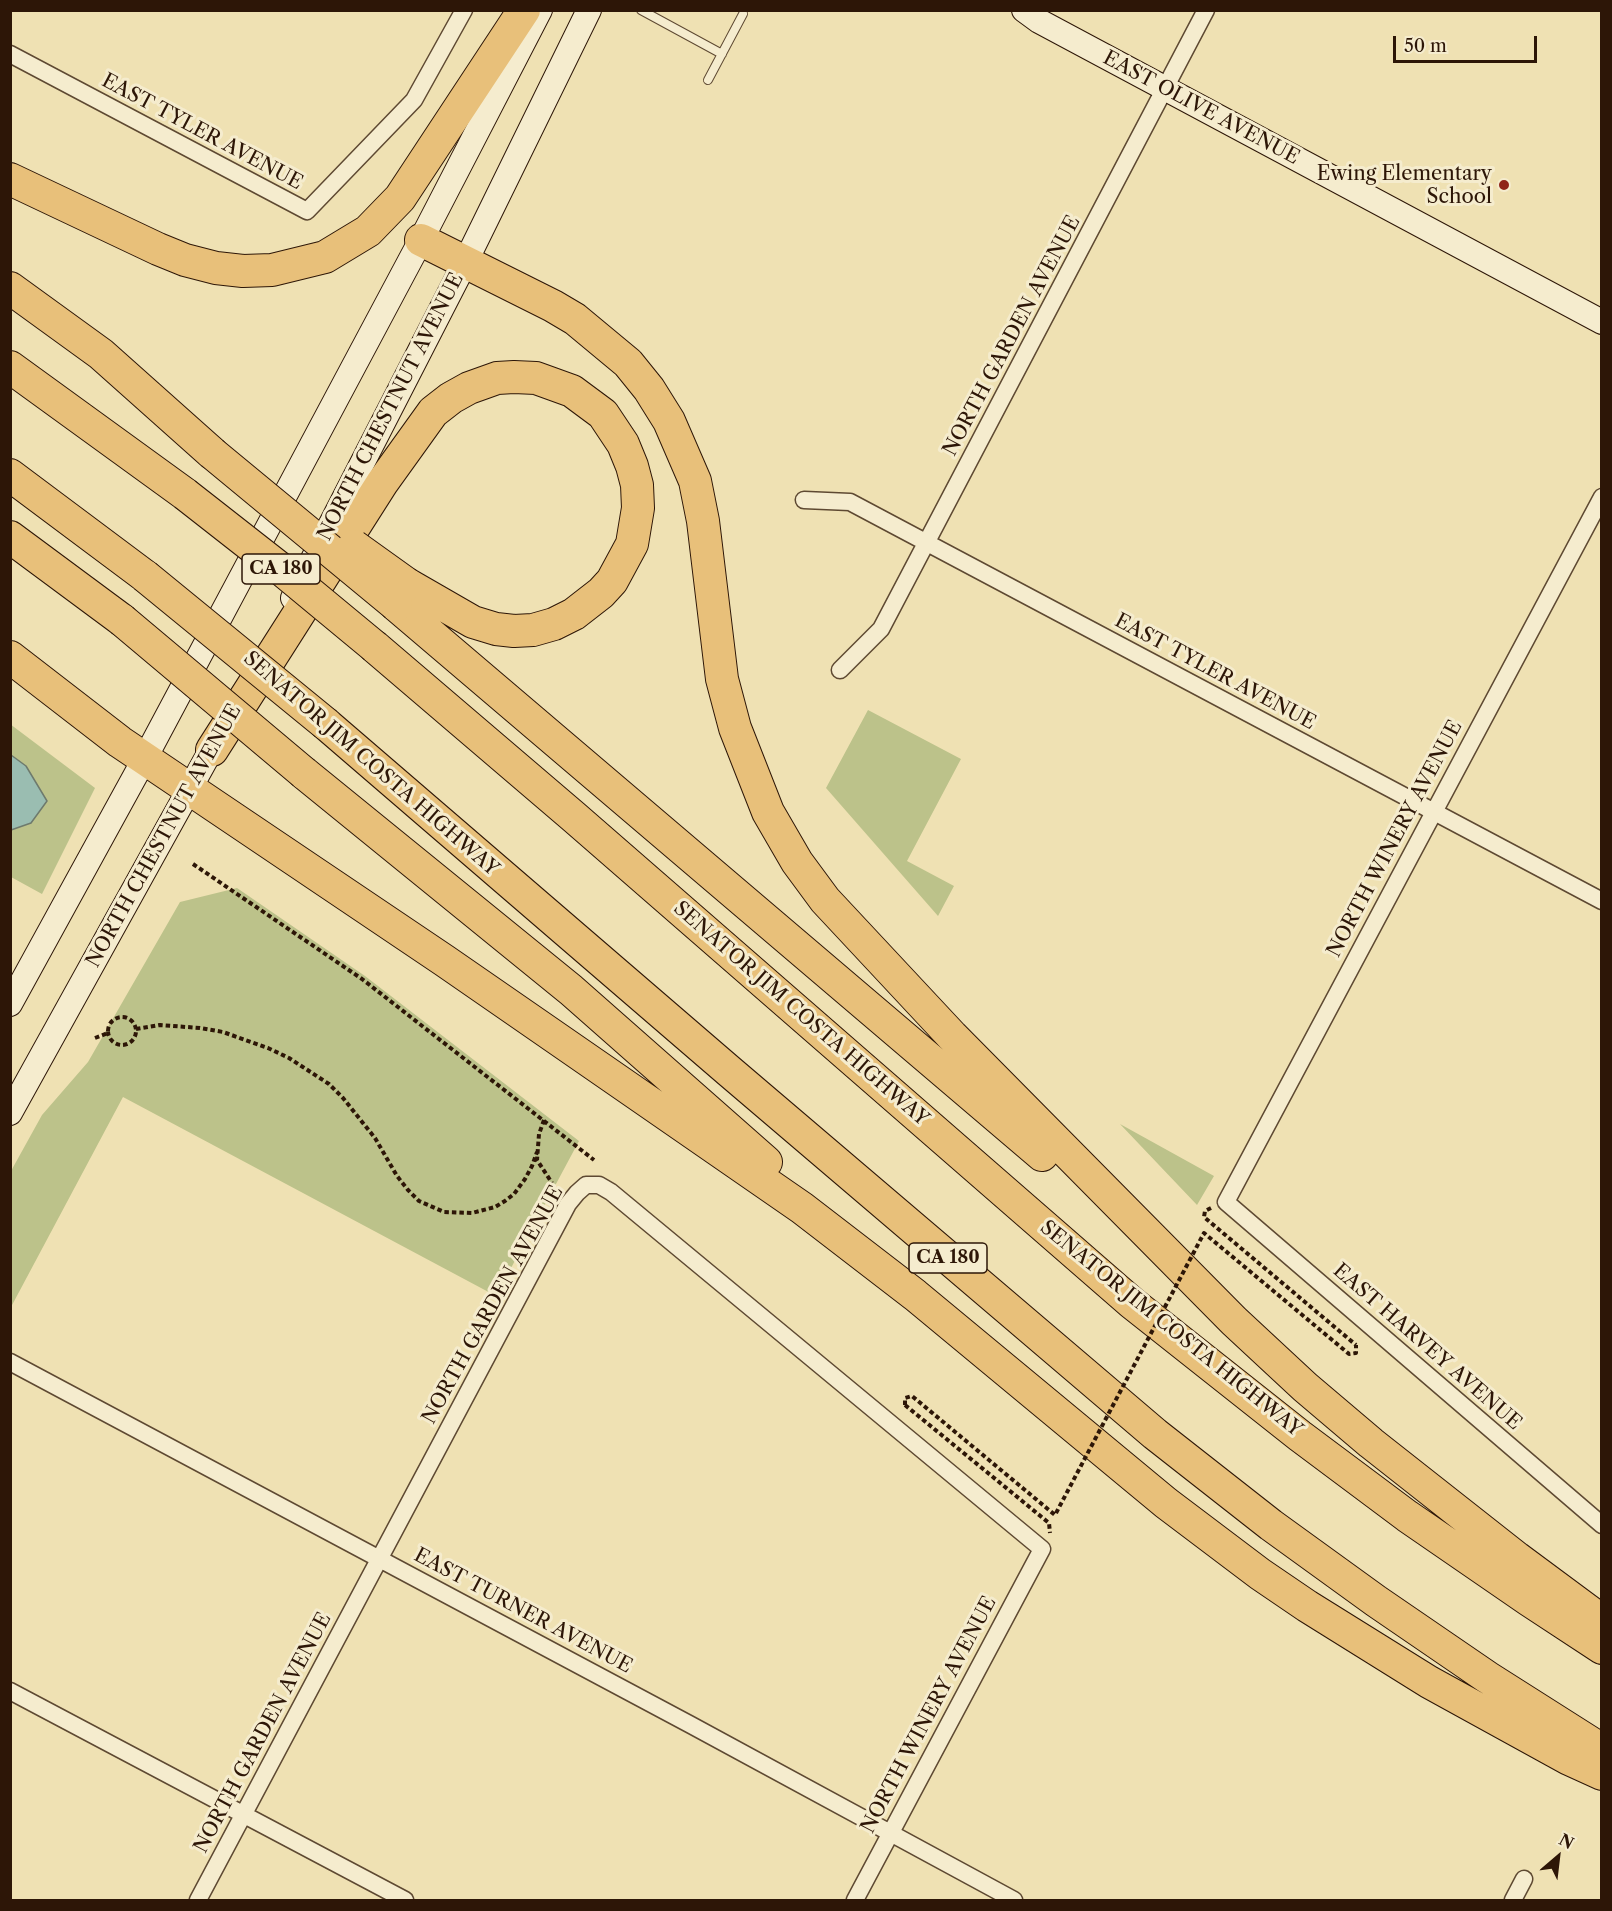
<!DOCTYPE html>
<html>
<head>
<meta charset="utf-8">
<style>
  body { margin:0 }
  #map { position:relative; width:1612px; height:1911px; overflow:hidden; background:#efe1b3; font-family:"Libre Caslon Text",serif }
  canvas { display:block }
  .frame { position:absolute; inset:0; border:12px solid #2d1607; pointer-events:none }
  .north { position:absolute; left:1528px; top:1827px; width:60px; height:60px; -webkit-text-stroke:4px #f5ecce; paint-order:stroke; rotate:28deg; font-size:16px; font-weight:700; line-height:24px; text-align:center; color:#2d1607 }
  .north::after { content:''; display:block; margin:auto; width:21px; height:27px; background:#2d1607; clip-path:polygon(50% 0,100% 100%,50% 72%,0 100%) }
  .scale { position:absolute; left:1393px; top:36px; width:144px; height:27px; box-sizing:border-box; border:3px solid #2d1607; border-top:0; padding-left:8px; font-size:18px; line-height:21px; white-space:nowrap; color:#2d1607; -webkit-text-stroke:4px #f5ecce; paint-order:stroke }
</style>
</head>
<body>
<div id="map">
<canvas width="1612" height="1911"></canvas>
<div class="frame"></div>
<div class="north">N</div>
<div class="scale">50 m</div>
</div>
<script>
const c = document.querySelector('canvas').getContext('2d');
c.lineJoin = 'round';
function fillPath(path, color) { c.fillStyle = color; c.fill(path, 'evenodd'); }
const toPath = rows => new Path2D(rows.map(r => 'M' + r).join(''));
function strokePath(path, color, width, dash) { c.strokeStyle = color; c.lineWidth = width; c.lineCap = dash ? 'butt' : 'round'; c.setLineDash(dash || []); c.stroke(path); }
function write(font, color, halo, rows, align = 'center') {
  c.font = font + ' "Libre Caslon Text",serif'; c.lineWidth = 6; c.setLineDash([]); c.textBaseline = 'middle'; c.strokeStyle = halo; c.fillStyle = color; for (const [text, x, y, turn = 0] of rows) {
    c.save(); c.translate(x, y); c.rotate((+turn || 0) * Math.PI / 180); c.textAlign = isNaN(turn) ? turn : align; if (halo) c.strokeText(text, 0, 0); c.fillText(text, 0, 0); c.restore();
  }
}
const green = toPath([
  [868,710,961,759,907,861,954,886,938,916,826,788],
  [10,724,95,788,42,894,11,877],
  [237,888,365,976,579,1141,496,1296,123,1097,11,1307,11,1171,42,1115,88,1062,180,902],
  [1120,1124,1214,1176,1197,1205]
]);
const water = toPath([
  [11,755,26,766,47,801,31,823,11,830,11,755]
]);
const path = toPath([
  [193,864,362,979,594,1160],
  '108 1031a14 14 0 1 1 28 0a14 14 0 1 1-28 0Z',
  [136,1029,160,1025,200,1028,223,1032,268,1048,289,1058,329,1084,343,1098,375,1138,397,1176,408,1190,419,1201,444,1212,472,1213,495,1207,505,1201,514,1194,525,1179,532,1166,537,1152],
  [95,1038,108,1033],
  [544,1120,539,1134,537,1160,552,1183],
  [1211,1208,1205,1211,1204,1217,1356,1345],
  [905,1405,1049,1523,1050,1533]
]);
const lane = toPath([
  [641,10,722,54],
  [708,80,743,14]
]);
const street = toPath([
  [10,54,307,211,414,100,464,10],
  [1602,497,1226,1202,1602,1525],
  [804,500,850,502,1602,901],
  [840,670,881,629,1206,10],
  [10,1362,691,1725,1014,1900],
  [10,1691,405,1900],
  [198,1900,568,1204,577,1193,586,1185,599,1185,611,1192,1042,1549,855,1900],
  [1513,1900,1524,1879]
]);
const secondary = toPath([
  [1024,10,1039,21,1602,322],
  [293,598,466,261,589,10],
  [10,1004,145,758,421,240,540,10],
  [10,1113,220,734]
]);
const highway = toPath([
  [10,179,158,249,185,260,216,268,243,271,272,270,325,257,368,231,400,198,524,10],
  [421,240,553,306,575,319,628,363,649,389,669,421,695,481,703,521,722,679,735,728,768,812,797,862,825,900,952,1036,1234,1321,1305,1387,1371,1443,1517,1558,1602,1621],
  [10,288,101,354,212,453],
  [10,367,185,494],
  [10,475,145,576],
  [10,537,122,620],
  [396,605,1042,1155],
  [375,647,574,817,1132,1303,1300,1436,1407,1516,1529,1600,1602,1648],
  [10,657,120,742,445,961,802,1208,915,1295,1166,1503,1260,1574,1307,1606,1429,1682,1569,1759,1602,1774],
  [326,724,729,1071,1155,1434,1271,1525,1376,1601,1487,1677,1602,1750],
  [212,750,382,483,433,412,451,398,469,388,497,378,514,377,536,378,572,391,603,414,623,444,632,466,637,485,638,508,632,544,612,581,601,593,574,614,554,624,533,630,514,631,496,629,473,622,407,584],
  [304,773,571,990,766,1162]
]);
const pathBridge = toPath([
  [905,1405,905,1398,912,1396,1055,1515,1204,1233,1349,1354,1356,1353,1356,1345]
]);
const highwayBridge = toPath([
  [212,453,396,605],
  [185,494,282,570,375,647],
  [354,546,407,584],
  [145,576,326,724],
  [122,620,304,773]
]);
const markers = [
  [1504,185,6,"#8f2418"]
];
const shields = [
  [281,569,78],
  [948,1258,78]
];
const shieldNames = [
  ["CA 180",281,569],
  ["CA 180",948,1258]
];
const streetNames = [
  ["EAST OLIVE AVENUE",1201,108,28],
  ["EAST TYLER AVENUE",202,132,28],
  ["NORTH GARDEN AVENUE",1012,336,-62],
  ["NORTH CHESTNUT AVENUE",391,407,-63],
  ["EAST TYLER AVENUE",1215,672,28],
  ["SENATOR JIM COSTA HIGHWAY",371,764,41],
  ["NORTH CHESTNUT AVENUE",164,836,-61],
  ["NORTH WINERY AVENUE",1395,839,-62],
  ["SENATOR JIM COSTA HIGHWAY",801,1014,41],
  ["NORTH GARDEN AVENUE",493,1305,-61],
  ["SENATOR JIM COSTA HIGHWAY",1171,1329,39],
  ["EAST HARVEY AVENUE",1427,1347,41],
  ["EAST TURNER AVENUE",523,1611,28],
  ["NORTH WINERY AVENUE",929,1715,-62],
  ["NORTH GARDEN AVENUE",263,1733,-62]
];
const poiNames = [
  ["Ewing Elementary",1492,174],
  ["School",1492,197]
];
fillPath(green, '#bcc28a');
fillPath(water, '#9abdb1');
strokePath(water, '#6e7a6d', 1.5);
strokePath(lane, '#5e4932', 10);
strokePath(street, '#5e4932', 19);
strokePath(secondary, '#2d1607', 26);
strokePath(highway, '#2d1607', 34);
strokePath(path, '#2d1607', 4, [4.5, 3]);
strokePath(lane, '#f5ecce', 8);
strokePath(street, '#f5ecce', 16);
strokePath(secondary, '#f5ecce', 24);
strokePath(highway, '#e8c07a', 32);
strokePath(highwayBridge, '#2d1607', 34, []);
strokePath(pathBridge, '#2d1607', 4, [4.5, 3]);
strokePath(highwayBridge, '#e8c07a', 32);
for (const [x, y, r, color] of markers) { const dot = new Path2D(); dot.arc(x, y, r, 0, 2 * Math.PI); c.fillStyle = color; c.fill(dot); strokePath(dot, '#f5ecce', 2); }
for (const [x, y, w] of shields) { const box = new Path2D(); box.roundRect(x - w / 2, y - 15, w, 30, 4.5); c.fillStyle = '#f5ecce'; c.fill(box); strokePath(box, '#2d1607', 1.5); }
write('bold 18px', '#2d1607', null, shieldNames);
write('20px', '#2d1607', '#f5ecce', streetNames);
write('20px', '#2d1607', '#f5ecce', poiNames, 'right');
</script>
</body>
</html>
